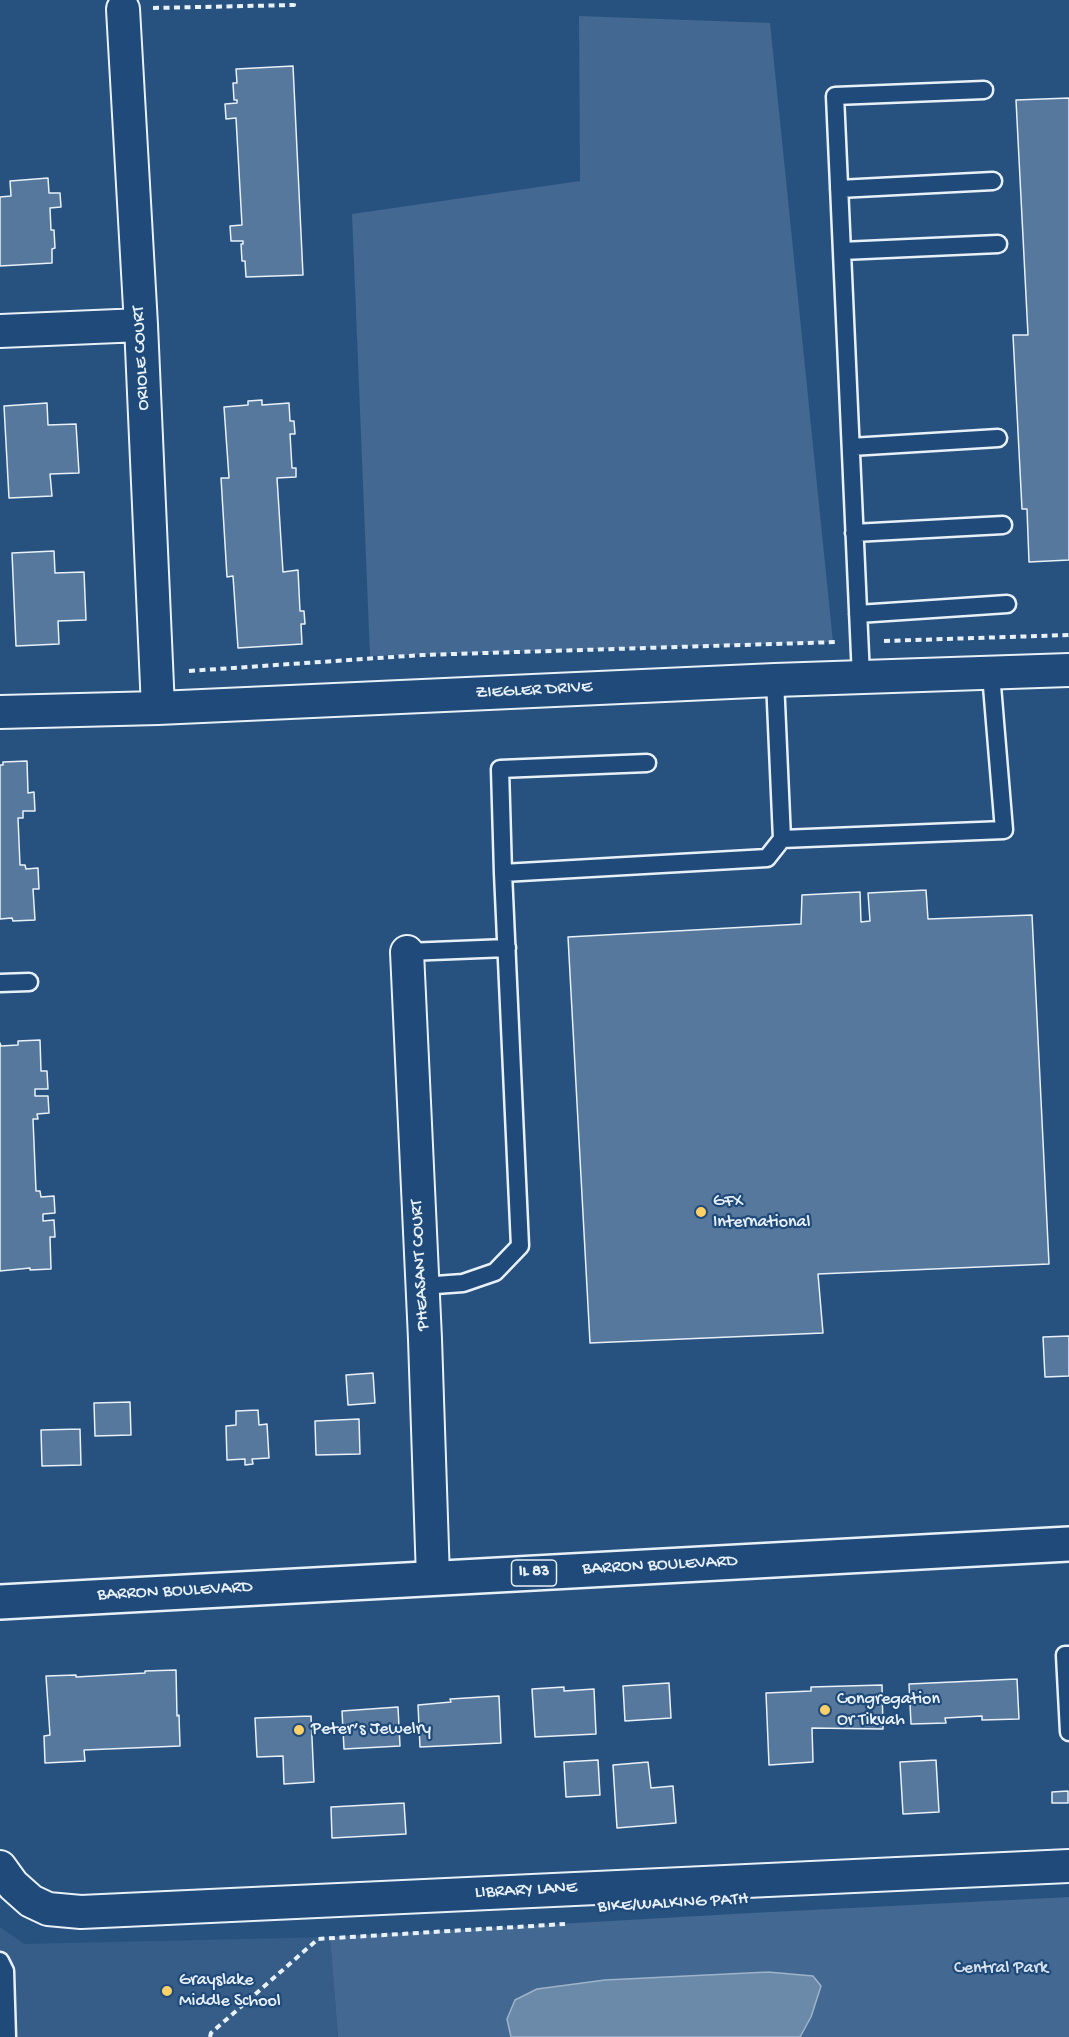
<!DOCTYPE html>
<html>
<head>
<meta charset="utf-8">
<style>
  body { margin:0 }
  canvas { display:block; background:#27517f }
</style>
</head>
<body>
<canvas width="1069" height="2037"></canvas>
<script>
const c = document.querySelector('canvas').getContext('2d');
c.lineJoin = 'round';
function fillPath(path, color) { c.fillStyle = color; c.fill(path, 'evenodd'); }
const toPath = rows => new Path2D(rows.map(r => 'M' + r).join(''));
function strokePath(path, color, width, dash) { c.strokeStyle = color; c.lineWidth = width; c.lineCap = dash ? 'butt' : 'round'; c.setLineDash(dash || []); c.stroke(path); }
function write(font, color, halo, rows, align = 'center') {
  c.font = font + ' "Gochi Hand",sans-serif'; c.lineWidth = 4.5; c.setLineDash([]); c.textBaseline = 'middle'; c.strokeStyle = halo; c.fillStyle = color; for (const [text, x, y, turn = 0] of rows) {
    c.save(); c.translate(x, y); c.rotate((+turn || 0) * Math.PI / 180); c.textAlign = isNaN(turn) ? turn : align; if (halo) c.strokeText(text, 0, 0); c.fillText(text, 0, 0); c.restore();
  }
}
const built = toPath([
  [0,1927,24,1944,330,1937,338,2037,0,2037]
]);
const green = toPath([
  [579,16,770,23,833,642,370,656,352,214,580,181],
  [1069,1897,1069,2037,338,2037,330,1937,751,1913]
]);
const water = toPath([
  [768,1972,813,1976,821,1986,811,2017,800,2037,511,2037,507,2019,515,2000,537,1989,605,1980,768,1972]
]);
const building = toPath([
  [293,66,303,275,246,277,245,261,242,261,241,244,243,244,243,241,231,241,230,226,242,225,236,118,226,119,225,104,237,103,237,100,234,100,233,83,237,83,236,69,293,66],
  [1069,98,1069,560,1029,562,1027,509,1022,509,1013,335,1028,335,1016,100,1069,98],
  [48,178,49,193,60,193,61,207,50,208,51,230,54,230,55,248,52,249,52,263,0,266,0,197,11,196,10,181,48,178],
  [262,400,262,405,289,403,290,421,294,421,295,434,290,434,292,468,296,468,296,477,277,478,283,572,298,570,300,611,304,611,305,624,301,624,302,644,238,648,233,576,227,577,221,478,229,478,224,407,248,405,248,401,262,400],
  [47,403,48,425,76,424,79,473,50,474,52,496,9,498,4,406,47,403],
  [54,551,55,573,84,572,86,620,58,621,59,644,16,646,12,553,54,551],
  [27,761,28,793,34,792,35,811,23,811,23,818,18,818,20,865,25,865,26,869,38,868,39,889,33,889,35,920,13,921,12,918,0,919,0,765,3,765,3,762,27,761],
  [926,890,928,919,1032,915,1049,1264,818,1274,823,1333,590,1343,568,937,801,924,802,895,860,892,861,922,870,921,868,893,926,890],
  [40,1040,41,1071,47,1071,48,1089,35,1089,35,1096,48,1096,49,1113,37,1114,38,1119,33,1119,36,1191,40,1191,41,1197,54,1196,55,1213,43,1214,43,1221,54,1220,55,1237,50,1237,51,1269,30,1270,30,1268,0,1271,0,1043,1,1046,18,1045,18,1041,40,1040],
  [1069,1336,1069,1376,1045,1377,1043,1337,1069,1336],
  [373,1373,375,1403,348,1405,346,1375,373,1373],
  [130,1402,131,1435,95,1436,94,1403,130,1402],
  [258,1410,259,1425,267,1424,269,1458,252,1459,253,1464,245,1465,245,1459,227,1460,226,1426,236,1425,236,1411,258,1410],
  [359,1419,360,1454,316,1455,315,1421,359,1419],
  [80,1429,81,1465,42,1466,41,1430,80,1429],
  [176,1670,177,1716,179,1715,180,1746,84,1750,85,1761,45,1763,44,1736,50,1735,46,1676,76,1675,76,1677,145,1673,145,1671,176,1670],
  [1017,1679,1019,1719,982,1720,982,1716,945,1718,946,1723,911,1724,909,1684,1017,1679],
  [669,1683,671,1718,625,1721,623,1686,669,1683],
  [882,1685,883,1729,812,1728,813,1762,769,1765,766,1693,811,1691,811,1687,882,1685],
  [564,1687,564,1691,594,1689,596,1734,535,1737,532,1689,564,1687],
  [499,1696,501,1743,420,1747,418,1705,451,1702,450,1699,499,1696],
  [398,1707,400,1746,344,1749,342,1711,398,1707],
  [311,1716,314,1782,284,1784,283,1756,257,1757,255,1718,311,1716],
  [598,1760,600,1795,566,1797,564,1762,598,1760],
  [936,1760,939,1812,903,1814,900,1762,936,1760],
  [648,1762,651,1788,673,1786,676,1823,617,1828,613,1765,648,1762],
  [1068,1791,1068,1803,1052,1803,1052,1792,1068,1791],
  [404,1803,406,1834,332,1838,331,1807,404,1803]
]);
const path = toPath([
  [153,8,294,5,293,0],
  [884,641,1069,635],
  [189,671,422,655,837,642],
  [210,2037,211,2033,318,1939,565,1924]
]);
const lane = toPath([
  [839,189,993,181],
  [842,251,998,244],
  [851,447,998,438],
  [854,533,1003,525],
  [858,614,1007,604],
  [861,677,835,96,984,90],
  [775,680,782,839,1004,830,991,674],
  [503,873,500,769,647,763],
  [407,952,507,948],
  [0,983,29,982],
  [422,1286,463,1283,495,1272,520,1246,503,873,767,858,782,839],
  [1069,1655,1065,1655,1069,1732],
  [0,1961,5,1971,7,2037]
]);
const street = toPath([
  [123,9,141,325,158,708],
  [0,331,141,325],
  [0,712,158,708,775,680,1069,670],
  [407,952,425,1339,433,1578],
  [0,1867,13,1885,31,1901,48,1909,81,1912,1069,1866]
]);
const primary = toPath([
  [0,1602,1069,1544]
]);
const markers = [
  [701,1212,6,"#ffd166"],
  [825,1710,6,"#ffd166"],
  [299,1730,6,"#ffd166"],
  [167,1991,6,"#ffd166"]
];
const shields = [
  [534,1573,45]
];
const shieldNames = [
  ["IL 83",534,1573]
];
const streetNames = [
  ["ORIOLE COURT",142,358,-93],
  ["ZIEGLER DRIVE",534,691,-3],
  ["PHEASANT COURT",421,1265,-93],
  ["BARRON BOULEVARD",660,1566,-3],
  ["BARRON BOULEVARD",175,1592,-3],
  ["LIBRARY LANE",526,1891,-3],
  ["BIKE/WALKING PATH",673,1904,-3]
];
const poiNames = [
  ["GFX",713,1202],
  ["International",713,1223],
  ["Congregation",837,1700],
  ["Or Tikvah",837,1721],
  ["Peter’s Jewelry",311,1730],
  ["Grayslake",179,1981],
  ["Middle School",179,2002]
];
const parkNames = [
  ["Central Park",1001,1969]
];
fillPath(built, '#355d88');
fillPath(green, '#436891');
fillPath(water, '#6b8aaa');
strokePath(water, '#9db3c9', 1.5);
fillPath(building, '#57789d');
strokePath(building, '#e8f1f8', 1.5);
strokePath(lane, '#e8f1f8', 21);
strokePath(street, '#e8f1f8', 36);
strokePath(primary, '#e8f1f8', 38);
strokePath(path, '#e8f1f8', 4, [6, 4.5]);
strokePath(lane, '#1f4a7a', 16);
strokePath(street, '#1f4a7a', 32);
strokePath(primary, '#1f4a7a', 33);
for (const [x, y, r, color] of markers) { const dot = new Path2D(); dot.arc(x, y, r, 0, 2 * Math.PI); c.fillStyle = color; c.fill(dot); strokePath(dot, '#1f4a7a', 2); }
for (const [x, y, w] of shields) { const box = new Path2D(); box.roundRect(x - w / 2, y - 13, w, 26, 4.5); c.fillStyle = '#1f4a7a'; c.fill(box); strokePath(box, '#e8f1f8', 1.5); }
write('bold 16px', '#e8f1f8', null, shieldNames);
write('18px', '#e8f1f8', '#1f4a7a', streetNames);
write('18px', '#e8f1f8', '#1f4a7a', poiNames, 'left');
write('18px', '#d8e3ee', '#1f4a7a', parkNames);
</script>
</body>
</html>
